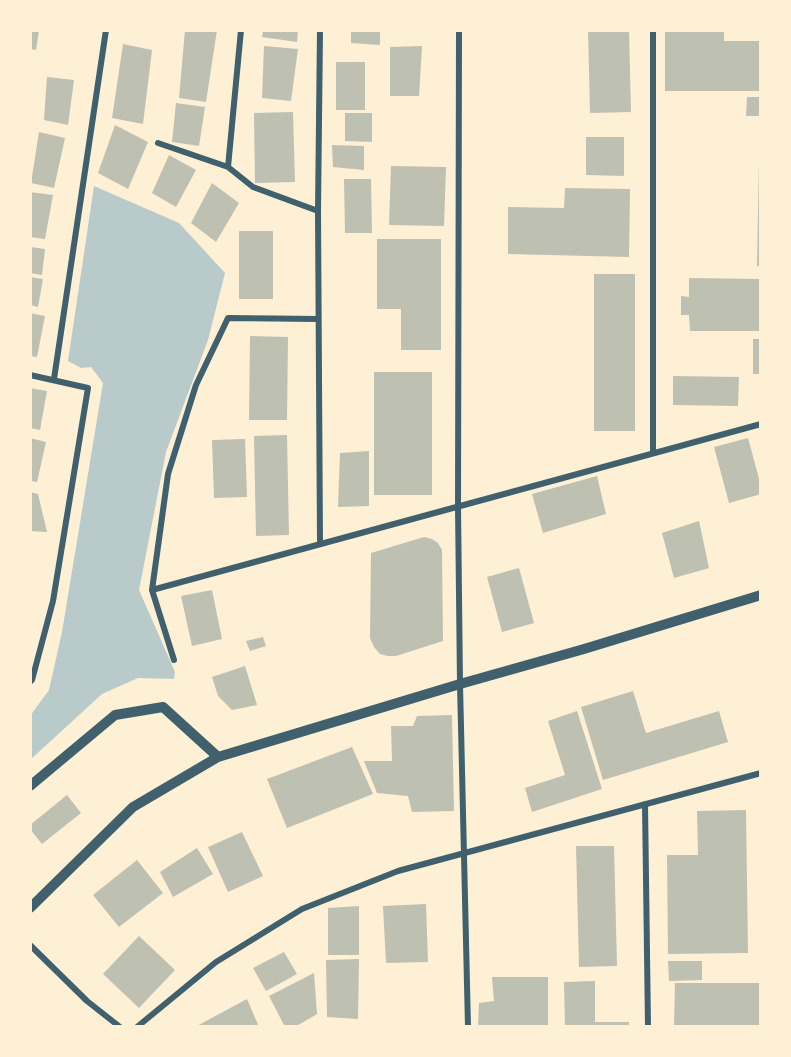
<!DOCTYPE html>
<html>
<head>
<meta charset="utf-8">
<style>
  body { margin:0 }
  #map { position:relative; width:791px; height:1057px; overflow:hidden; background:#fdf0d5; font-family:Montserrat,sans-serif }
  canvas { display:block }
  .frame { position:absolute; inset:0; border:32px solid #fdf0d5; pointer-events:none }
</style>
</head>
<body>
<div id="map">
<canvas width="791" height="1057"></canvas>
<div class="frame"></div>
</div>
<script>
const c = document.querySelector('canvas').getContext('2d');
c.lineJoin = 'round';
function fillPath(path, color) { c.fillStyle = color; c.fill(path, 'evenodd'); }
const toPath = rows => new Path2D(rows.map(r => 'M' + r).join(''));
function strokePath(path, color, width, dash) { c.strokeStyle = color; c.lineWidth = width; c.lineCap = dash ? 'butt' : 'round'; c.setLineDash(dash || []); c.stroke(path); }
const green = toPath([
  [94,186,179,223,225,273,208,340,166,452,139,590,175,672,174,679,138,678,102,694,30,760,30,716,49,690,62,632,103,383,91,367,81,368,68,361]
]);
const building = toPath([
  [30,30,39,30,36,50,30,49],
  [185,30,217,30,206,102,179,98],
  [263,30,298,30,297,42,262,37],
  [351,30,380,30,380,45,351,43],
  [588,30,629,30,631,112,590,113],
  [665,30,724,30,724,41,761,41,761,91,665,91],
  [123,44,152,50,143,124,112,118],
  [264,46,298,49,291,101,262,98],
  [422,46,419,96,390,96,390,47],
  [336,62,365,62,365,110,336,110],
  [47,77,74,80,68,125,44,120],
  [747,97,761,97,761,116,746,116],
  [176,103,205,107,199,146,172,142],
  [293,112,295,182,255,183,254,113],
  [345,113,372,113,372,142,345,141],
  [115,125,148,142,128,189,98,173],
  [39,132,65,138,54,188,31,183],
  [586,137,624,137,624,176,586,175],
  [332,145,364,146,364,170,333,167],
  [169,155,196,170,176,207,152,193],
  [759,161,761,161,761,266,757,266],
  [391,166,446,167,444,226,389,225],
  [344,179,371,179,372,233,345,233],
  [212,183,239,203,216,242,191,223],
  [565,188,630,189,629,257,508,254,508,207,564,208],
  [30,192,53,195,45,239,30,237],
  [239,231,273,231,273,299,239,299],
  [377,239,441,239,441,350,401,350,401,309,377,309],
  [30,247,45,249,42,275,30,273],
  [594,274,635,274,635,431,594,431],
  [30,277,43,279,38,307,30,305],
  [689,278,761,279,761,331,690,331,689,315,681,315,681,296,689,297],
  [30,313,45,316,37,357,30,356],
  [250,336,288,337,287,420,249,420],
  [753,339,761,339,761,374,753,374],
  [374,372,432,372,432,495,374,495],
  [673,376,739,377,738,406,673,405],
  [30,388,47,391,40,430,30,428],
  [287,435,289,535,256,536,254,436],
  [30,438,46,442,37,482,30,481],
  [748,438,761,486,761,494,729,503,714,447],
  [245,439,247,497,214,498,212,440],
  [369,451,369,506,338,507,340,453],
  [597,476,606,514,543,533,532,494],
  [30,492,38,494,47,532,30,531],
  [699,521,709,568,674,578,662,533],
  [424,537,432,539,438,543,442,550,443,641,396,656,388,656,380,654,374,647,370,638,371,553],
  [519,568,534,623,502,632,487,577],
  [212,590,222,639,192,646,181,596],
  [263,637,266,646,250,651,246,641],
  [245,666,257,705,232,710,218,696,212,677],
  [633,691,646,733,719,711,728,742,603,780,581,707],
  [577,711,602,789,532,812,525,788,565,775,548,721],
  [452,715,454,811,412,812,408,796,377,793,364,761,392,761,391,726,413,726,417,716],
  [352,747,373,794,287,828,267,779],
  [67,795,81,813,42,844,30,829,30,825],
  [746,810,748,953,668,954,667,855,698,855,697,811],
  [242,832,263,876,228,892,208,847],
  [576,846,614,846,617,966,579,967],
  [197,848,213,874,173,897,160,872],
  [137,860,163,893,119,927,93,895],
  [426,904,428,962,386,963,383,906],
  [359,906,359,955,328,955,328,908],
  [139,936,175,970,139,1008,103,974],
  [284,952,297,974,266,991,253,968],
  [359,959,358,1019,327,1017,326,960],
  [668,961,702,961,702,980,669,981],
  [314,973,317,1014,295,1027,285,1027,269,996],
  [492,977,548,977,548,1027,478,1027,479,1003,494,1001],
  [595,981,595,1022,629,1022,629,1027,565,1027,564,982],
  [675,983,761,983,761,1027,674,1027],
  [247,999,259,1027,195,1027]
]);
const minor = toPath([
  [459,30,458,506,460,684,468,1027],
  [653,30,653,453],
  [158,143,228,167,253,187,318,211],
  [228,167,241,30],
  [30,375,88,388,53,601,32,680,30,682],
  [54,379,106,30],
  [320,544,318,211,320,30],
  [152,590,761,424],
  [174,660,152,590,168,474,196,385,228,318,318,319],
  [645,804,648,1027],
  [30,945,87,1001,120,1027],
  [137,1027,216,962,302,909,398,871,761,773]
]);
const tertiary = toPath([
  [30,786,115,715,163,707,218,757],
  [30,908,133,807,218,757,460,684,584,649,761,595]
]);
fillPath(green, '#b9caca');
fillPath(building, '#bec0b2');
strokePath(minor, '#3f606c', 6);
strokePath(tertiary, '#3f606c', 10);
</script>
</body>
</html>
